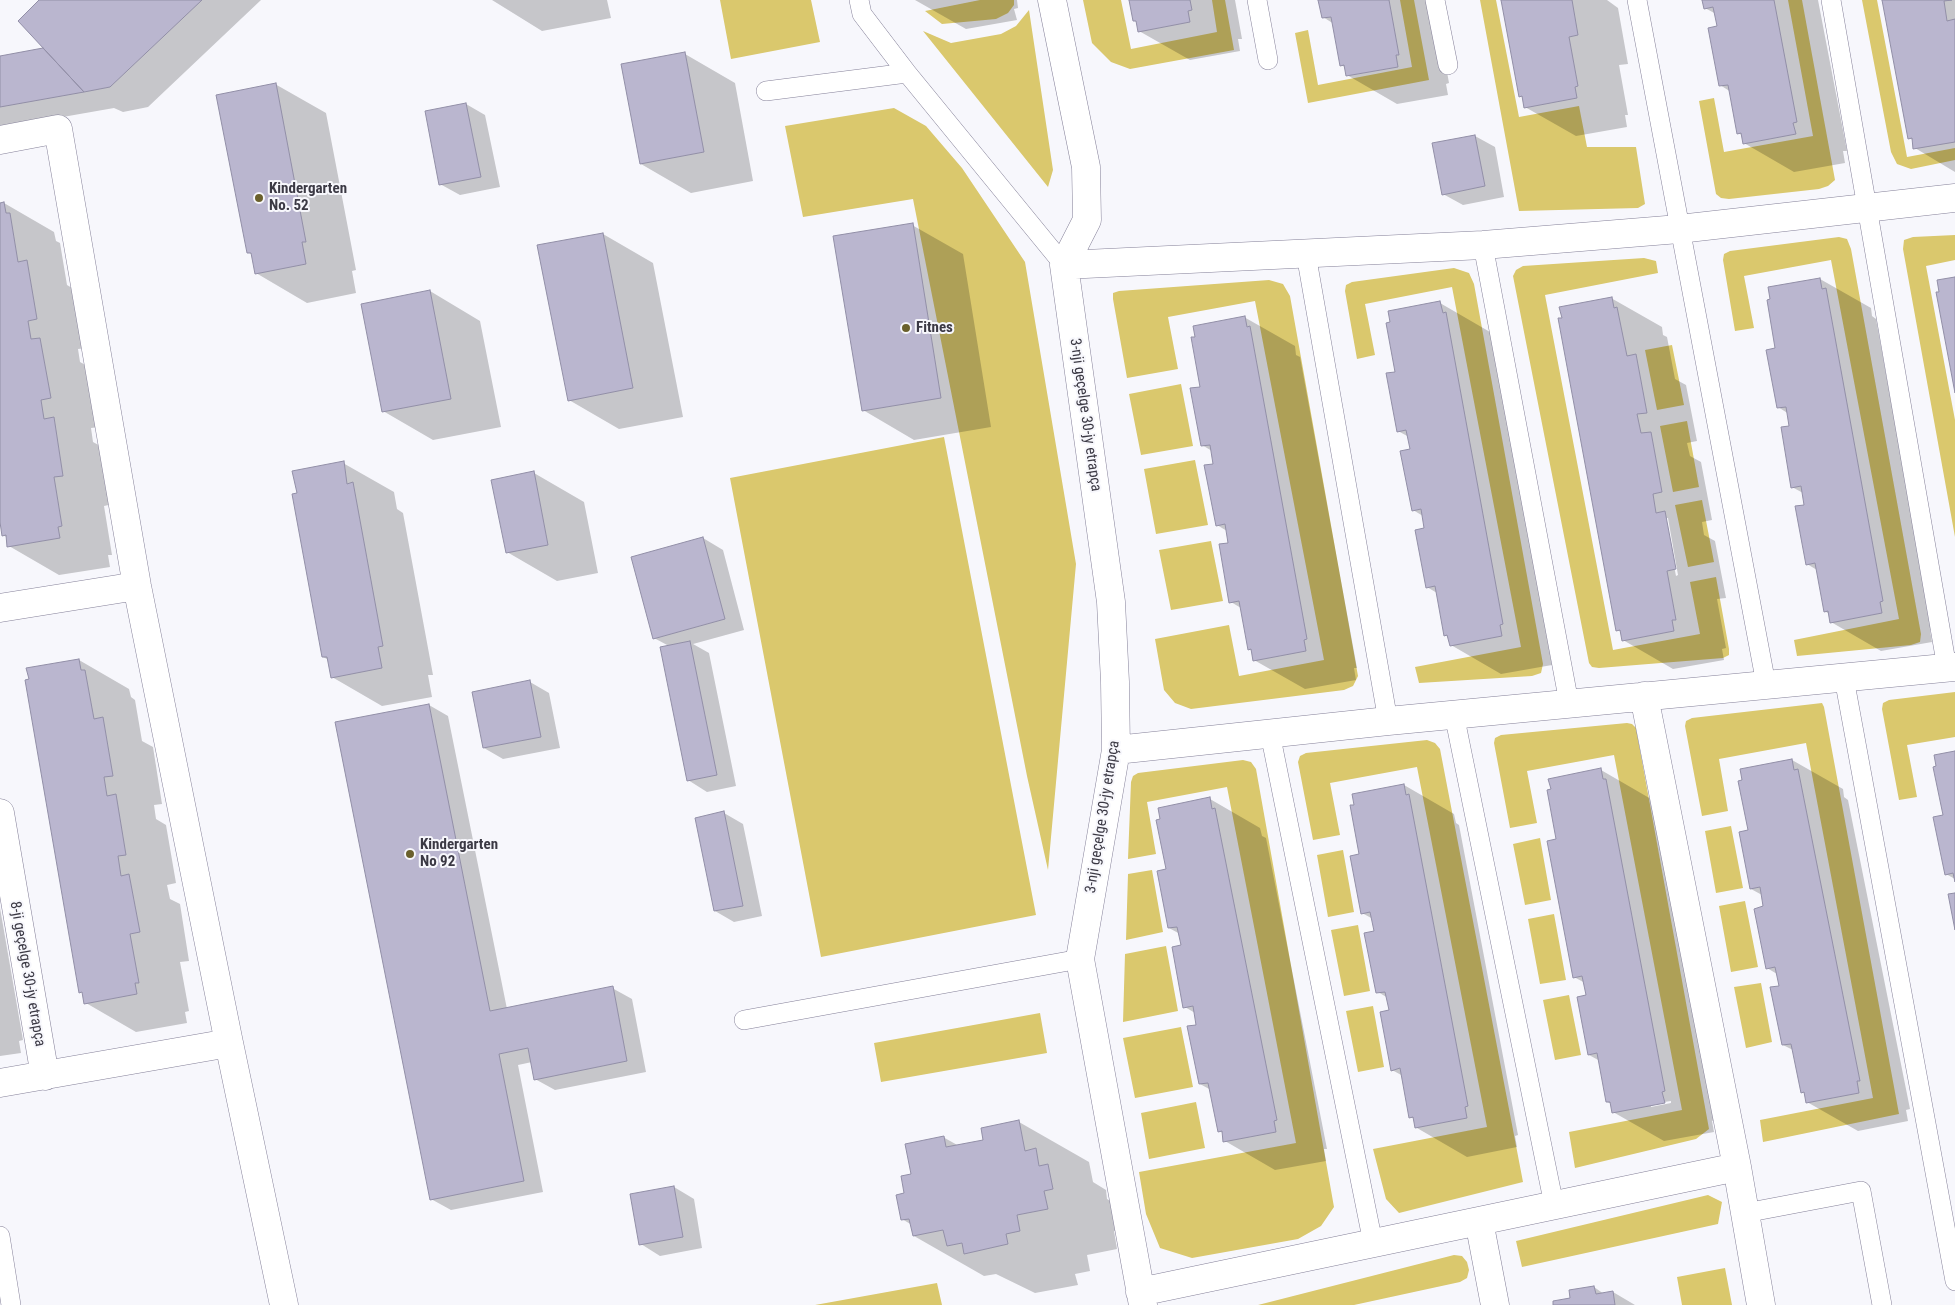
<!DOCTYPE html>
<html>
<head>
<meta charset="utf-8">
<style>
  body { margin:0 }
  canvas { display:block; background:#f7f7fc }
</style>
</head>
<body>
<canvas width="1955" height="1305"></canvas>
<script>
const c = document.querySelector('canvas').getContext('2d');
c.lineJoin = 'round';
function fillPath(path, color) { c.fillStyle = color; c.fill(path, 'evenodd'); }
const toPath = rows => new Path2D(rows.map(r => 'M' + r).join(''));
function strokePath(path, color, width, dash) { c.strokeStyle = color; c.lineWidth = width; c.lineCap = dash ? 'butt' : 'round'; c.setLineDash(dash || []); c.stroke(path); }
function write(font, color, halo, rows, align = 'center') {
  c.font = font + ' "Roboto Condensed",sans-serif'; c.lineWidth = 4; c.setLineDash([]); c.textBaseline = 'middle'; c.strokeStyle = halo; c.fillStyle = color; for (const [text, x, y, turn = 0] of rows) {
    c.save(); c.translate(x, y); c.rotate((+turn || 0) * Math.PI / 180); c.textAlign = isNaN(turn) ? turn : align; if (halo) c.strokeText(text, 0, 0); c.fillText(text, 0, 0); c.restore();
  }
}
const green = toPath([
  [720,0,811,0,820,42,731,59],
  [980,0,1014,0,1014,5,1008,13,996,19,942,24,925,11],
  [1083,0,1121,0,1131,49,1217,32,1212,0,1225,0,1234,50,1130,69,1111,62,1092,43],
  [1400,0,1414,0,1429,80,1308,103,1295,33,1308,30,1318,85,1412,67],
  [1480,0,1496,0,1519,117,1579,106,1587,147,1636,147,1645,204,1638,208,1519,211],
  [1788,0,1802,0,1835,180,1828,186,1819,189,1729,199,1721,198,1716,194,1699,101,1714,98,1724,152,1813,136],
  [1862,0,1877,0,1907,157,1955,148,1955,160,1911,169,1897,164,1891,152],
  [1029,10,1053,170,1048,187,923,31,951,43,1001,34,1016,26],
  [894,108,926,126,962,168,1025,262,1076,564,1048,870,1027,776,913,199,803,217,785,126],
  [1955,235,1955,260,1926,266,1955,420,1955,537,1903,249,1904,240,1913,237],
  [1839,237,1847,239,1851,249,1921,634,1920,642,1911,645,1797,656,1794,640,1899,619,1831,260,1744,276,1754,328,1735,331,1723,260,1724,254,1730,251],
  [1644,258,1656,261,1658,273,1545,295,1613,650,1700,634,1690,582,1716,577,1729,649,1729,655,1723,658,1599,668,1592,667,1589,663,1513,276,1516,270,1523,266],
  [1454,268,1469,273,1474,284,1543,664,1541,673,1532,676,1419,683,1415,667,1521,647,1452,287,1365,304,1375,355,1357,359,1345,291,1346,285,1352,282],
  [1269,280,1283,284,1290,296,1358,676,1353,686,1344,690,1191,709,1175,703,1164,690,1155,639,1229,625,1239,676,1324,660,1255,301,1168,317,1178,369,1127,378,1113,299,1113,293,1119,291],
  [1672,345,1684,405,1657,410,1645,350],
  [1181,384,1193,446,1141,455,1129,394],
  [1687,421,1699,487,1673,492,1660,426],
  [944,437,1036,915,821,957,730,478],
  [1195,460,1208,525,1156,534,1144,469],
  [1702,500,1714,562,1688,567,1675,505],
  [1211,541,1223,601,1171,610,1159,550],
  [1955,692,1955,737,1907,745,1917,797,1899,800,1882,709,1883,703,1889,700],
  [1822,703,1824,707,1899,1114,1763,1142,1760,1120,1873,1098,1806,743,1719,759,1728,811,1702,816,1685,726,1686,721,1692,718],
  [1627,723,1632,724,1636,728,1709,1129,1696,1139,1575,1168,1569,1132,1682,1110,1614,755,1527,771,1537,823,1510,828,1494,743,1495,738,1501,735],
  [1427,740,1435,743,1440,749,1523,1182,1399,1213,1386,1199,1373,1149,1487,1127,1417,767,1330,783,1340,835,1313,840,1298,762,1300,756,1306,753],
  [1243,760,1251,762,1256,769,1334,1207,1321,1226,1298,1239,1192,1258,1160,1248,1146,1214,1139,1172,1296,1143,1227,787,1147,802,1156,854,1128,859,1131,782,1133,776,1138,773],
  [1731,826,1743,888,1716,893,1705,831],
  [1540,838,1551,900,1525,905,1513,844],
  [1343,850,1354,912,1328,917,1317,855],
  [1152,870,1163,932,1126,940,1128,874],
  [1745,901,1758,967,1731,972,1719,906],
  [1554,914,1566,980,1540,984,1528,919],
  [1358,925,1370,991,1344,996,1331,930],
  [1166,946,1178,1011,1123,1022,1125,954],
  [1761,983,1772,1042,1746,1048,1734,987],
  [1569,995,1581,1055,1555,1060,1543,1000],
  [1373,1006,1384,1067,1358,1072,1346,1011],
  [1040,1013,1047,1053,881,1082,874,1043],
  [1181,1027,1193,1087,1135,1098,1123,1038],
  [1196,1102,1205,1148,1149,1159,1141,1113],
  [1708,1195,1722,1202,1718,1224,1522,1267,1516,1241],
  [1454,1255,1462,1256,1467,1262,1469,1270,1467,1278,1460,1282,1354,1305,1258,1305],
  [1725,1268,1732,1305,1682,1305,1677,1277],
  [937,1283,942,1305,815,1305]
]);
const shadow = toPath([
  [41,0,261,0,148,107,123,112,114,108,0,128,0,57,46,49],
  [492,0,607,0,611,18,542,31],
  [915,0,1017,0,1018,8,1014,9,1017,20,966,29],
  [1130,0,1235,0,1242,39,1238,39,1240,51,1190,60,1139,31,1138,23,1134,20],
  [1320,0,1434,0,1449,83,1446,84,1448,95,1397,104,1347,75,1345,67,1341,65,1334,24,1323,17],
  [1502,0,1607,0,1618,8,1628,64,1619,65,1628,115,1625,115,1627,127,1576,136,1525,107,1524,98,1520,96],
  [1704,0,1818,0,1847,151,1843,151,1845,163,1794,172,1744,143,1742,135,1738,133,1731,92,1720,85,1719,27,1716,14,1705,8],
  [1883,0,1955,0,1955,172,1915,148,1913,140,1909,138],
  [685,54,735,83,753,181,691,193,641,164],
  [275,84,326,113,356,270,352,271,356,293,307,303,256,273,253,255,248,252],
  [466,104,485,115,500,187,460,195,440,184],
  [1475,136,1495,147,1504,197,1463,205,1443,194],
  [4,203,54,232,56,241,60,243,67,285,77,291,87,348,78,349,80,362,91,368,100,427,91,428,93,442,104,448,113,504,104,506,112,555,108,555,110,567,59,575,9,546,8,538,3,535,0,514,0,204],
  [912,225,963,254,991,427,914,440,863,410],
  [603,234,653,263,683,417,619,429,569,400],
  [1820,279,1871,308,1872,316,1876,319,1933,630,1930,630,1932,642,1881,651,1831,622,1829,614,1825,611,1817,570,1807,564,1806,506,1803,493,1792,487,1791,427,1789,414,1778,407,1777,349],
  [430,291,480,321,501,427,433,440,383,411],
  [1611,298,1662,327,1663,335,1667,337,1675,379,1686,385,1697,441,1687,443,1690,456,1701,462,1712,520,1702,522,1704,535,1715,541,1726,598,1717,599,1726,648,1722,649,1724,660,1673,669,1623,640,1622,633,1618,630],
  [1665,518,1668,518,1678,575,1676,576],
  [1440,303,1490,332,1553,653,1550,654,1552,665,1501,674,1451,645,1449,637,1445,635,1437,593,1427,587,1426,529,1423,516,1413,510,1411,450,1409,437,1398,431,1397,373],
  [1244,317,1295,346,1296,355,1300,357,1357,668,1354,668,1356,680,1305,689,1254,660,1253,652,1249,649,1241,608,1231,602,1229,544,1227,531,1217,525,1215,465,1212,451,1202,445,1201,388],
  [343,463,394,492,397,509,403,513,433,675,428,675,432,697,382,706,332,677,329,660,323,657,298,494],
  [534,473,584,502,598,573,557,581,507,552],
  [703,538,723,550,744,630,693,644,709,653,736,786,707,792,688,780,669,646,654,638],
  [79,660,129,689,131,697,135,700,142,741,153,747,162,804,154,805,156,819,166,825,176,883,167,885,170,899,180,904,189,961,180,962,189,1011,185,1012,187,1023,136,1032,86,1003,84,994,81,992],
  [530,682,549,693,560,748,503,759,484,748],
  [429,705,448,716,507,1009,612,988,632,999,646,1072,555,1090,535,1079,532,1062,518,1065,543,1192,451,1210,431,1199],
  [1955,752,1955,879,1946,874,1944,816],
  [1792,760,1843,789,1844,797,1848,800,1910,1109,1906,1110,1908,1121,1858,1131,1807,1102,1806,1094,1802,1092,1793,1050,1783,1045,1781,987,1777,974,1767,968,1765,907,1762,895,1751,889,1750,831,1741,770],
  [1601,770,1651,799,1715,1120,1712,1121,1714,1132,1664,1141,1613,1112,1612,1104,1607,1102,1600,1061,1589,1055,1587,996,1585,983,1574,977,1557,840],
  [1671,1101,1671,1103,1651,1107,1651,1104],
  [1404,785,1454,814,1456,823,1459,825,1518,1135,1515,1136,1517,1147,1467,1157,1417,1128,1415,1119,1410,1117,1403,1076,1392,1070,1390,1011,1388,998,1378,992,1375,932,1373,919,1362,913,1361,855],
  [1210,799,1260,828,1262,836,1266,838,1327,1149,1324,1149,1326,1161,1275,1170,1225,1141,1223,1133,1219,1131,1211,1090,1200,1084,1198,1026,1195,1013,1185,1007,1182,946,1180,934,1169,928,1167,869],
  [724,813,743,824,762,916,734,922,715,911],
  [0,908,23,1040,19,1041,21,1053,0,1056],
  [1019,1122,1089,1162,1093,1182,1106,1190,1107,1199,1118,1205,1123,1229,1114,1231,1117,1249,1087,1255,1090,1271,1075,1274,1078,1285,1035,1293,996,1274,984,1276,914,1236,912,1225,902,1219,905,1194,913,1175,943,1137,959,1146,984,1141],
  [674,1187,694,1199,702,1248,660,1256,641,1244],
  [1594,1287,1604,1294,1613,1292,1635,1305,1555,1305,1572,1299]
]);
const building = toPath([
  [39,0,202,0,110,87,84,92,18,21,39,0],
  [1129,0,1190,0,1192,10,1188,11,1190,22,1138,32,1136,21,1133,21,1129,0],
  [1318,0,1389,0,1399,55,1396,55,1398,67,1346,76,1344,65,1340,66,1331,17,1322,18,1318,0],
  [1501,0,1572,0,1578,35,1569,37,1578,86,1575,87,1577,98,1524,108,1522,96,1519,97,1501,0],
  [1702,0,1774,0,1797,122,1793,123,1796,134,1743,144,1741,133,1737,134,1728,85,1719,86,1708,28,1717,26,1713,7,1704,9,1702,0],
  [1882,0,1952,0,1944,1,1947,21,1955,19,1955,142,1913,149,1912,138,1908,139,1882,0],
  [43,48,84,92,0,107,0,56,43,48],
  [685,52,704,152,640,164,621,64,685,52],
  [276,83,306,242,302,242,306,264,255,274,251,253,247,253,216,95,276,83],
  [466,103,481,177,439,185,425,111,466,103],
  [1475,135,1485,186,1442,195,1432,143,1475,135],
  [4,202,6,213,10,213,18,262,27,260,37,319,28,321,31,339,40,338,51,398,41,400,44,419,54,417,63,476,54,477,62,526,58,527,60,538,7,547,6,535,2,536,0,522,0,203,4,202],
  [913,223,941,398,862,411,833,236,913,223],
  [603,233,633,388,568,401,537,245,603,233],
  [1955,277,1955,393,1936,292,1939,292,1937,280,1955,277],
  [1820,278,1822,289,1826,288,1883,601,1880,602,1882,613,1830,623,1828,611,1824,612,1815,563,1806,565,1795,506,1804,505,1801,486,1791,488,1781,427,1789,426,1786,407,1777,408,1766,350,1775,348,1767,300,1770,299,1768,287,1820,278],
  [430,290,451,399,382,412,361,304,430,290],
  [1612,297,1614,308,1617,307,1627,356,1636,354,1647,413,1637,414,1641,433,1651,432,1662,492,1653,494,1656,513,1665,511,1676,569,1667,571,1676,620,1672,620,1674,631,1622,641,1620,630,1616,631,1558,318,1562,318,1559,307,1612,297],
  [1440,301,1443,313,1446,312,1503,624,1500,625,1502,636,1450,646,1447,635,1444,636,1435,586,1426,588,1415,530,1424,528,1421,509,1412,511,1400,451,1410,449,1406,430,1397,432,1386,373,1395,372,1386,323,1390,322,1388,311,1440,301],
  [1245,316,1247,327,1250,326,1307,639,1304,640,1306,651,1253,661,1251,649,1248,650,1239,601,1229,603,1219,544,1228,543,1225,524,1216,526,1204,465,1213,464,1210,445,1201,446,1190,388,1200,387,1191,337,1195,337,1193,326,1245,316],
  [344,461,347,484,353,482,383,646,378,647,382,668,331,678,327,657,322,657,292,494,297,493,292,471,344,461],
  [534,471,548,545,506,553,491,480,534,471],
  [703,537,725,619,653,639,631,557,703,537],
  [690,641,717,775,687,781,660,647,690,641],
  [79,659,81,670,85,670,94,719,103,717,113,776,104,777,107,796,116,794,126,855,118,856,121,876,129,874,140,932,130,934,139,983,135,983,137,994,84,1004,82,992,79,993,25,680,29,679,26,668,79,659],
  [530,680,541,737,483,748,472,692,530,680],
  [429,704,490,1011,613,986,627,1061,534,1080,528,1048,499,1054,524,1181,430,1200,335,722,429,704],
  [1955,751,1955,882,1953,873,1945,875,1933,817,1943,815,1933,767,1936,766,1934,755,1955,751],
  [1792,759,1794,770,1798,769,1860,1081,1857,1081,1859,1093,1806,1103,1804,1092,1801,1093,1791,1044,1782,1045,1770,987,1779,986,1775,967,1766,969,1754,909,1763,906,1760,887,1750,889,1739,832,1748,830,1738,781,1742,780,1740,769,1792,759],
  [1601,768,1603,779,1606,779,1665,1091,1662,1092,1665,1103,1612,1113,1610,1102,1606,1102,1597,1053,1588,1055,1577,997,1586,995,1582,976,1573,978,1547,841,1556,839,1547,790,1551,789,1548,779,1601,768],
  [1404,784,1406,795,1409,794,1468,1106,1465,1107,1467,1118,1415,1128,1413,1117,1409,1118,1400,1068,1391,1071,1380,1012,1389,1010,1385,992,1376,993,1364,933,1374,931,1370,912,1361,914,1350,856,1359,854,1350,805,1354,805,1352,794,1404,784],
  [1210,797,1212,809,1215,808,1277,1120,1274,1121,1276,1132,1223,1142,1222,1131,1218,1132,1208,1083,1199,1084,1187,1026,1196,1025,1193,1006,1183,1008,1172,947,1181,945,1177,927,1168,928,1157,871,1166,869,1156,820,1160,819,1158,808,1210,797],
  [724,811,743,906,714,911,695,818,724,811],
  [1955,893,1955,930,1948,894,1955,893],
  [1019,1120,1025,1151,1036,1148,1039,1166,1048,1164,1053,1189,1044,1191,1048,1209,1017,1215,1020,1231,1006,1234,1008,1244,964,1254,962,1243,947,1246,943,1230,913,1236,909,1219,901,1220,896,1195,904,1193,901,1176,911,1174,905,1144,944,1136,946,1147,983,1140,981,1128,1019,1120],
  [674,1186,683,1237,639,1245,630,1194,674,1186],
  [1594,1286,1596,1294,1613,1291,1615,1305,1553,1305,1553,1301,1570,1298,1569,1290,1594,1286]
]);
const lane = toPath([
  [859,0,862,14,907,73,1064,265],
  [1257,0,1268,60],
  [1435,0,1448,65],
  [1637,0,1766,684],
  [1831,0,1947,668],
  [766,91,907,73],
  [1483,245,1569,703],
  [1306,254,1388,721],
  [1844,678,1955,1281],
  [1454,714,1554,1205],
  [1270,733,1373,1243],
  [744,1020,1080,959],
  [1745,1213,1861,1191,1882,1305],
  [0,1236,11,1305]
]);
const street = toPath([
  [1052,0,1086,167,1087,220,1064,265],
  [0,140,58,129,137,586,229,1043],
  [1064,265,1111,602,1115,682,1116,750,1080,959,1143,1305],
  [1064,265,1483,245,1679,229,1955,198],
  [0,608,137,586],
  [1116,750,1388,721,1955,667],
  [0,813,45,1076],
  [0,1083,229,1043,284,1305],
  [1737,1167,1761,1305],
  [1479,1221,1495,1305],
  [1140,1292,1737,1167,1644,696]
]);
const markers = [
  [259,198,5,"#6a602c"],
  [906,328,5,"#6a602c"],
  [410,854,5,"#6a602c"]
];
const poiNames = [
  ["Kindergarten",269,189],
  ["No. 52",269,206],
  ["Fitnes",916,328],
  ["Kindergarten",420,845],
  ["No 92",420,862]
];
const streetNames = [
  ["3-nji geçelge 30-jy etrapça",1085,415,82],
  ["3-nji geçelge 30-jy etrapça",1103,817,-81],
  ["8-ji geçelge 30-jy etrapça",27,974,80]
];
fillPath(green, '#dac86d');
fillPath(shadow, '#0003');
fillPath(building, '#bab6cf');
strokePath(building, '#928fa7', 1);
strokePath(lane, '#858199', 20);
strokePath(street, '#858199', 29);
strokePath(lane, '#fff', 19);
strokePath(street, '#fff', 28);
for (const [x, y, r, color] of markers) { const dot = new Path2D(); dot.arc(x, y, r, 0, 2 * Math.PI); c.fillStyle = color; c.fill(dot); strokePath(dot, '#f7f7fc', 2); }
write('bold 15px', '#3b3944', '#f7f7fc', poiNames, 'left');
write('15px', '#3b3944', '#f7f7fc', streetNames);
</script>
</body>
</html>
